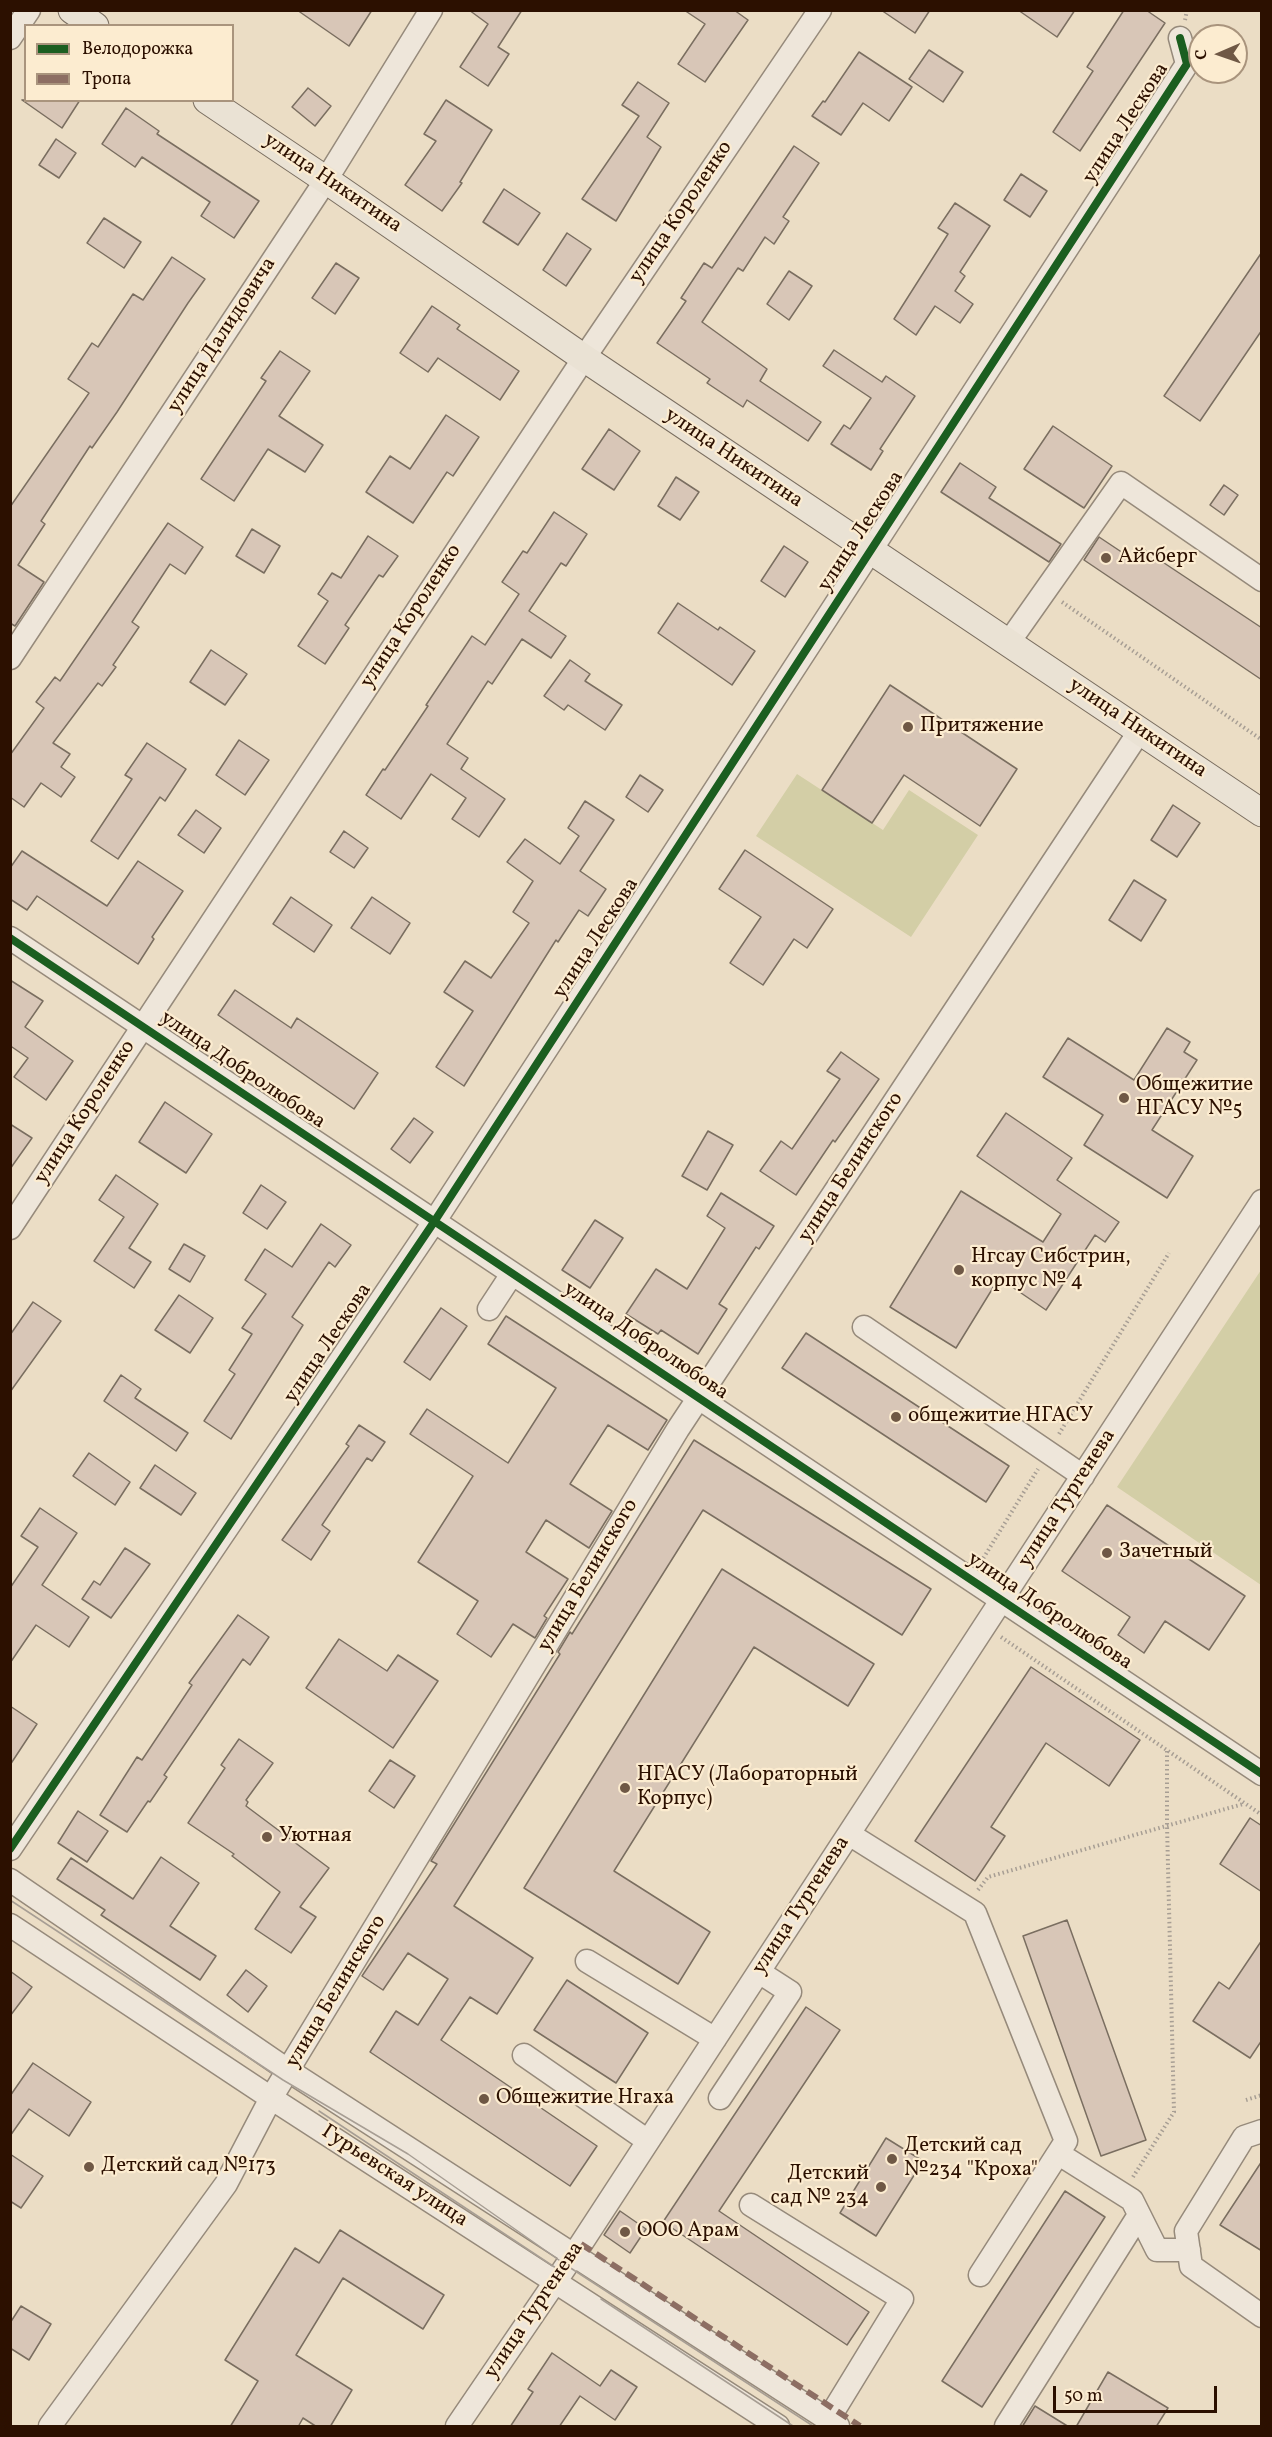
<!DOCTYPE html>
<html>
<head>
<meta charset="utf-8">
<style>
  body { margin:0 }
  #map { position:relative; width:1272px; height:2437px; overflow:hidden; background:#ebddc5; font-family:Vollkorn,serif }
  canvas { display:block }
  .frame { position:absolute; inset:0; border:12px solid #2c1000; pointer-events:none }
  .legend { position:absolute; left:24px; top:24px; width:210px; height:78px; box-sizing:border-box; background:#fcecd0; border:2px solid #a9947d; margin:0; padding:8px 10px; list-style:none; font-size:18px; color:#2c1000 }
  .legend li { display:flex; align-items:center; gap:12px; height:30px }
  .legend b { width:30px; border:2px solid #a9947d }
  .north { position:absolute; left:1188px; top:24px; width:60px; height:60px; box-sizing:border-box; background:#fcecd0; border:2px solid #a9947d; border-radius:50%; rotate:268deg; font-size:16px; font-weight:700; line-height:24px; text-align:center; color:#2c1000 }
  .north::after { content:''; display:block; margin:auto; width:21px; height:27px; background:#6f5845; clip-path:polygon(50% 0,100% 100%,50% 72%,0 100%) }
  .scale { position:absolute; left:1053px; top:2386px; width:164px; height:27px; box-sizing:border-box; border:3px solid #2c1000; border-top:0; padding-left:8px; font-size:18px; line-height:21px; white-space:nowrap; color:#2c1000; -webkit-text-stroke:4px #fcecd0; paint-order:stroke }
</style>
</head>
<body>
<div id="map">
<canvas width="1272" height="2437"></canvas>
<div class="frame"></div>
<ul class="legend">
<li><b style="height:8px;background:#1b5e20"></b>Велодорожка</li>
<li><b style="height:8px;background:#8d6e63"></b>Тропа</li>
</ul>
<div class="north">С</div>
<div class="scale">50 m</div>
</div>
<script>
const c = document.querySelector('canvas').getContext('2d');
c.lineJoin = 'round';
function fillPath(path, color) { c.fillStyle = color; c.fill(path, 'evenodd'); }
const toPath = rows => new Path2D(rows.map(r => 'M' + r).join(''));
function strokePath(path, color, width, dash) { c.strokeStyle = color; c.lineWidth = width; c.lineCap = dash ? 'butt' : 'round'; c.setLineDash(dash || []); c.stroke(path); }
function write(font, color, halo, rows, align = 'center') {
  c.font = font + ' Vollkorn,serif'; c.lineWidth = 4.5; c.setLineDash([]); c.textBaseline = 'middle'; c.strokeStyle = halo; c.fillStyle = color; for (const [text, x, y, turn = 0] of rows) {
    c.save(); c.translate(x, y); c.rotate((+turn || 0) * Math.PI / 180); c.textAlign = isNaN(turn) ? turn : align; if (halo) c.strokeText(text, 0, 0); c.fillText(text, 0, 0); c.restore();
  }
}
const green = toPath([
  [797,774,883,830,909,790,978,835,911,937,756,836],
  [1261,1270,1261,1585,1117,1487]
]);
const building = toPath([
  [297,10,372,10,349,46,297,10],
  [469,10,522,10,498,47,509,54,488,86,460,67,488,24,469,10],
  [684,10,734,10,748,20,705,82,678,64,705,24,684,10],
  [881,10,930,10,915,33,881,10],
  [1018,10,1075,10,1057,37,1018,10],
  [1124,10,1146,10,1165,23,1080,151,1053,132,1093,71,1087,67,1124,10],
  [929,50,963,72,943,102,909,79,929,50],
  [859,52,912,87,889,121,863,103,841,135,812,116,823,101,825,102,859,52],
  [638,82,669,103,647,137,661,147,616,221,582,199,639,116,622,105,638,82],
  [308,88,331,106,315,126,292,107,308,88],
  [22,100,80,100,62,128,22,100],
  [446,100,492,130,460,182,462,183,442,211,405,185,436,141,424,134,446,100],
  [126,108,159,131,157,134,259,201,234,238,201,216,210,202,142,157,135,167,102,144,126,108],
  [56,139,76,153,59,178,39,165,56,139],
  [794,146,819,163,783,217,789,221,774,244,765,237,743,271,738,268,702,322,767,369,760,381,821,422,808,441,747,400,743,407,707,383,710,379,657,343,686,301,681,298,704,263,712,268,794,146],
  [1021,174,1047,191,1030,217,1004,200,1021,174],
  [504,189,540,213,518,245,483,222,504,189],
  [955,203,990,226,960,272,965,276,955,291,973,304,960,323,935,306,916,335,894,319,948,234,938,228,955,203],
  [104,218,141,242,124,268,87,243,104,218],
  [567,233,591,249,566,286,543,270,567,233],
  [1262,252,1262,330,1200,421,1164,396,1262,252],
  [172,257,205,279,188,303,117,412,92,448,90,446,41,521,45,524,18,565,44,582,15,626,10,623,10,507,89,393,68,379,92,343,98,347,133,294,143,300,172,257],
  [336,263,359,278,335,314,312,298,336,263],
  [789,271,812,286,789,320,767,304,789,271],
  [432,306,460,325,457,329,519,371,500,400,438,358,428,372,400,353,432,306],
  [834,350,882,382,886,376,915,396,880,449,883,451,871,470,831,444,844,425,850,429,871,398,823,366,834,350],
  [280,351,310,371,279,416,323,445,305,472,268,449,234,501,201,479,266,381,261,378,280,351],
  [446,415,479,437,453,476,447,472,413,523,366,492,390,456,410,469,446,415],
  [1053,426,1112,466,1084,508,1024,469,1053,426],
  [609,429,640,451,614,490,582,469,609,429],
  [960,463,996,487,989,498,1061,544,1049,562,941,492,960,463],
  [676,477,699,492,680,520,658,506,676,477],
  [1224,485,1238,495,1224,515,1210,505,1224,485],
  [554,512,587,534,566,566,561,563,529,611,566,636,551,658,522,639,492,684,488,681,447,744,468,758,461,769,505,799,479,837,452,819,466,798,431,774,401,819,366,795,383,769,385,770,428,706,426,705,472,636,485,645,519,594,502,582,523,551,527,553,554,512],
  [168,523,203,547,185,574,170,564,132,622,139,627,113,665,116,667,102,686,98,683,53,743,70,754,61,767,75,777,61,797,41,783,24,807,10,797,10,755,44,708,36,702,55,677,60,681,168,523],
  [252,529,280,546,264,573,236,556,252,529],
  [368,536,398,556,383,577,379,575,345,625,349,628,325,664,298,646,328,601,318,594,332,573,341,578,368,536],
  [1099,537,1135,561,1143,549,1262,628,1262,680,1084,560,1099,537],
  [784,546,808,562,785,597,761,581,784,546],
  [678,603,718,630,720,627,755,651,732,685,658,633,678,603],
  [211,650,247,674,225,705,190,682,211,650],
  [570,660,590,674,585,681,622,705,605,730,568,705,564,710,544,696,570,660],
  [890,685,1017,769,980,826,904,775,872,823,822,790,890,685],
  [239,740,269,760,245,795,216,775,239,740],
  [147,743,186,769,165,801,160,797,118,859,91,841,132,779,125,775,147,743],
  [640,775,663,790,648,812,626,797,640,775],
  [585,801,614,820,580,871,606,889,588,916,579,910,558,942,556,940,464,1086,436,1067,473,1011,444,992,465,961,491,978,529,923,513,912,533,881,507,862,525,839,560,864,579,836,568,828,585,801],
  [1173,805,1200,823,1177,857,1151,840,1173,805],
  [196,810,221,828,204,853,178,835,196,810],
  [344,831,368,848,354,868,330,852,344,831],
  [745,850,833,909,807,948,794,939,763,985,730,963,761,917,719,889,745,850],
  [22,851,107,906,138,861,183,891,152,937,154,939,138,964,37,896,27,910,10,899,10,868,22,851],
  [1134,880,1166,900,1141,941,1109,920,1134,880],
  [291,897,332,925,314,952,273,924,291,897],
  [372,897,410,923,390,954,351,928,372,897],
  [10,980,43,1001,25,1027,73,1061,46,1100,14,1077,28,1058,12,1047,10,1049,10,980],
  [235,990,291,1028,297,1018,378,1073,354,1109,218,1015,235,990],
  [1167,1028,1190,1042,1184,1052,1197,1060,1152,1130,1193,1156,1167,1198,1084,1145,1103,1115,1043,1077,1068,1038,1134,1080,1167,1028],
  [841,1052,879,1079,835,1142,833,1140,796,1195,760,1171,781,1141,792,1149,840,1079,827,1071,841,1052],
  [165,1102,212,1134,186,1173,139,1142,165,1102],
  [1006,1113,1072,1158,1057,1180,1119,1222,1105,1242,1095,1235,1046,1310,999,1278,956,1348,890,1307,961,1191,1043,1242,1061,1214,977,1156,1006,1113],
  [414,1118,433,1132,410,1163,391,1149,414,1118],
  [10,1124,32,1138,10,1169,10,1124],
  [708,1131,733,1145,707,1190,682,1176,708,1131],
  [116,1175,158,1204,129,1248,151,1262,134,1288,94,1261,124,1217,99,1200,116,1175],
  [261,1185,286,1202,267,1229,243,1213,261,1185],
  [721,1193,774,1226,759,1249,756,1247,719,1304,727,1309,698,1354,661,1330,658,1334,626,1314,656,1269,687,1289,725,1228,707,1216,721,1193],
  [595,1220,623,1238,590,1288,562,1270,595,1220],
  [321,1224,351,1245,335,1267,329,1262,292,1317,303,1325,231,1439,204,1421,235,1374,229,1370,252,1334,242,1328,266,1294,245,1280,265,1249,292,1267,321,1224],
  [184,1244,205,1256,190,1282,169,1269,184,1244],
  [179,1295,213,1318,190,1353,155,1330,179,1295],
  [33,1302,61,1321,10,1392,10,1335,33,1302],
  [441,1308,467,1326,430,1380,404,1362,441,1308],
  [506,1316,667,1420,648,1450,608,1425,570,1484,612,1511,589,1548,546,1520,526,1552,568,1579,544,1616,547,1618,535,1638,513,1624,491,1657,457,1634,478,1601,418,1562,473,1476,410,1434,427,1409,508,1463,556,1388,488,1344,506,1316],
  [806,1333,1009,1466,986,1502,782,1368,806,1333],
  [121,1375,141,1389,135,1398,188,1433,176,1451,104,1401,121,1375],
  [359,1425,385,1442,372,1461,367,1458,322,1525,330,1531,311,1560,282,1540,349,1446,346,1444,359,1425],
  [694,1440,931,1589,902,1635,703,1510,454,1906,533,1958,497,2014,470,1997,441,2040,597,2146,570,2186,370,2052,396,2011,418,2025,448,1979,408,1953,383,1990,362,1976,437,1864,431,1861,560,1654,558,1652,570,1632,572,1634,694,1440],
  [89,1453,130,1482,115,1505,73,1476,89,1453],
  [155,1465,196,1493,181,1515,140,1488,155,1465],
  [1107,1505,1245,1596,1209,1650,1165,1621,1144,1653,1118,1635,1130,1617,1062,1571,1107,1505],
  [40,1508,77,1533,42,1585,89,1617,69,1647,36,1625,10,1663,10,1588,38,1547,21,1536,40,1508],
  [125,1548,150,1564,111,1618,82,1599,94,1581,100,1585,125,1548],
  [722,1569,874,1664,848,1706,754,1647,614,1871,710,1932,678,1984,524,1888,722,1569],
  [238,1615,269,1637,250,1665,243,1659,164,1775,167,1777,150,1802,148,1801,127,1832,100,1815,137,1757,142,1760,192,1685,189,1683,238,1615],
  [339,1639,387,1671,398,1655,438,1681,393,1748,306,1688,339,1639],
  [1031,1667,1140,1740,1109,1786,1046,1743,991,1827,1005,1836,975,1881,915,1841,1031,1667],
  [10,1706,37,1724,10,1765,10,1706],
  [239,1739,273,1763,246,1800,248,1802,246,1806,329,1868,300,1907,316,1917,291,1953,255,1929,280,1892,232,1856,234,1854,188,1823,225,1768,221,1765,239,1739],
  [390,1760,415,1776,394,1808,369,1791,390,1760],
  [78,1811,108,1831,87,1862,58,1843,78,1811],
  [1250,1818,1262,1826,1262,1892,1220,1864,1250,1818],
  [161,1857,199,1883,170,1926,216,1956,200,1980,101,1915,105,1910,57,1879,71,1858,133,1899,161,1857],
  [1067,1920,1146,2140,1101,2156,1023,1936,1067,1920],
  [1262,1940,1262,2040,1250,2058,1193,2021,1219,1982,1229,1989,1262,1940],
  [246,1970,267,1986,248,2012,227,1995,246,1970],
  [10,1971,32,1987,10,2016,10,1971],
  [567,1980,648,2033,616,2083,534,2030,567,1980],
  [806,2007,840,2030,719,2211,869,2312,847,2345,663,2222,806,2007],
  [33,2063,91,2102,69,2136,29,2109,10,2136,10,2096,33,2063],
  [886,2138,923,2161,876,2236,840,2213,886,2138],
  [10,2154,43,2176,21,2208,10,2201,10,2154],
  [1262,2161,1262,2251,1220,2225,1262,2161],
  [1065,2191,1105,2217,982,2407,942,2381,1065,2191],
  [620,2211,646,2229,630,2253,604,2235,620,2211],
  [340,2230,444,2295,423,2329,343,2278,296,2355,352,2390,330,2427,317,2427,303,2418,298,2427,230,2427,258,2381,225,2360,295,2248,319,2263,340,2230],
  [21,2306,51,2324,29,2360,10,2348,10,2323,21,2306],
  [552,2353,600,2386,611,2370,637,2387,615,2420,580,2396,559,2427,510,2427,533,2392,528,2389,552,2353],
  [1108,2372,1168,2408,1156,2427,1076,2427,1108,2372],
  [1035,2406,1069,2427,1022,2427,1035,2406]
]);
const path = toPath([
  [1185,20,1187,10],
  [1062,602,1262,740],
  [1059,1434,1169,1253],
  [981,1562,1038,1469],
  [1001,1637,1262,1815],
  [978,1890,988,1877,1243,1804],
  [1246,2100,1262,2095],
  [1133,2177,1174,2112,1167,1825,1167,1751]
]);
const minor = toPath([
  [10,38,29,10],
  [1009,642,1121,483,1262,580],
  [10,658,326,180,431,10],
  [10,938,1262,1774],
  [10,1228,584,358,820,10],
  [489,1309,512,1274],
  [864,1327,1083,1476],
  [849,1834,975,1913,1066,2141,980,2275],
  [10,1849,434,1222,1187,64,1180,38],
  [10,1880,289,2071,838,2426],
  [10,1925,271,2098,778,2426],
  [587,1961,715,2039],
  [524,2055,648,2141],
  [720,2098,790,1992,759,1972],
  [1262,2131,1244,2137,1186,2231,1191,2266,1262,2316],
  [1059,2154,1132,2200,1157,2250,1189,2250],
  [751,2205,902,2299,828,2420],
  [50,2426,226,2184,271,2098,678,1429,1139,732],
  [457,2426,581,2244,1262,1201],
  [1006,2426,1139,2215]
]);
const major = toPath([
  [72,10,95,26],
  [207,100,326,180,584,358,1262,813]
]);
const tram = toPath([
  [10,1900,283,2080,408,2154,566,2265,813,2426],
  [319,2111,559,2270],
  [601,2299,793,2426]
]);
const quiet = toPath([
  [581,2244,860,2426]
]);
const cycleway = toPath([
  [10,938,1262,1774],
  [10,1849,434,1222,1187,64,1180,38]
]);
const markers = [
  [1106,558,6,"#6f5845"],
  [908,727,6,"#6f5845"],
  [1124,1098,6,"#6f5845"],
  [959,1270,6,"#6f5845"],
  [896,1417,6,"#6f5845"],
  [1107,1553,6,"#6f5845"],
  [625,1788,6,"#6f5845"],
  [267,1837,6,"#6f5845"],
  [484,2099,6,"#6f5845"],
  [892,2159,6,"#6f5845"],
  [89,2167,6,"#6f5845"],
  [881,2187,6,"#6f5845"],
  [625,2232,6,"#6f5845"]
];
const streetNames = [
  ["улица Лескова",1127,124,-57],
  ["улица Никитина",332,184,34],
  ["улица Короленко",682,213,-56],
  ["улица Далидовича",223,336,-57],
  ["улица Никитина",733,459,34],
  ["улица Лескова",862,532,-57],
  ["улица Короленко",412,617,-57],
  ["улица Никитина",1137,729,34],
  ["улица Лескова",597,939,-57],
  ["улица Добролюбова",242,1071,34],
  ["улица Короленко",86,1113,-57],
  ["улица Белинского",852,1168,-57],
  ["улица Добролюбова",645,1342,34],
  ["улица Лескова",329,1344,-56],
  ["улица Тургенева",1068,1499,-57],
  ["улица Белинского",589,1576,-59],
  ["улица Добролюбова",1049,1612,34],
  ["улица Тургенева",802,1906,-57],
  ["улица Белинского",337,1992,-59],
  ["Гурьевская улица",394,2177,33],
  ["улица Тургенева",535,2311,-56]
];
const poiNames = [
  ["Айсберг",1118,558],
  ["Притяжение",920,727],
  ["Общежитие",1136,1086],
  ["НГАСУ №5",1136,1110],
  ["Нгсау Сибстрин,",971,1258],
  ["корпус № 4",971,1282],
  ["общежитие НГАСУ",908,1417],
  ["Зачетный",1119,1553],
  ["НГАСУ (Лабораторный",637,1776],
  ["Корпус)",637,1800],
  ["Уютная",279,1837],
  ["Общежитие Нгаха",496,2099],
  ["Детский сад",904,2147],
  ["№234 \"Кроха\"",904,2171],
  ["Детский сад №173",101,2167],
  ["Детский",869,2175,"right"],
  ["сад № 234",869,2199,"right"],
  ["ООО Арам",637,2232]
];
fillPath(green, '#d3cea6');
fillPath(building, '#d8c6b7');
strokePath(building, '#7a6e60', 1.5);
strokePath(minor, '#968a7b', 25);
strokePath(major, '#7a6e60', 29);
strokePath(path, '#a79e94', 4, [1.5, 3]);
strokePath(minor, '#eee6da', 22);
strokePath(major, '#eae2d4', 27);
strokePath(tram, '#a79e94', 1.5);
strokePath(quiet, '#8d6e63', 6, [12, 6]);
strokePath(cycleway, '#1b5e20', 8);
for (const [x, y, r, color] of markers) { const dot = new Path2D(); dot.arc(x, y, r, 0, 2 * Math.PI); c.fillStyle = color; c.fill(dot); strokePath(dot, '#fcecd0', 2); }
write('21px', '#2c1000', '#fcecd0', streetNames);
write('21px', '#2c1000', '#fcecd0', poiNames, 'left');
</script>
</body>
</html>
